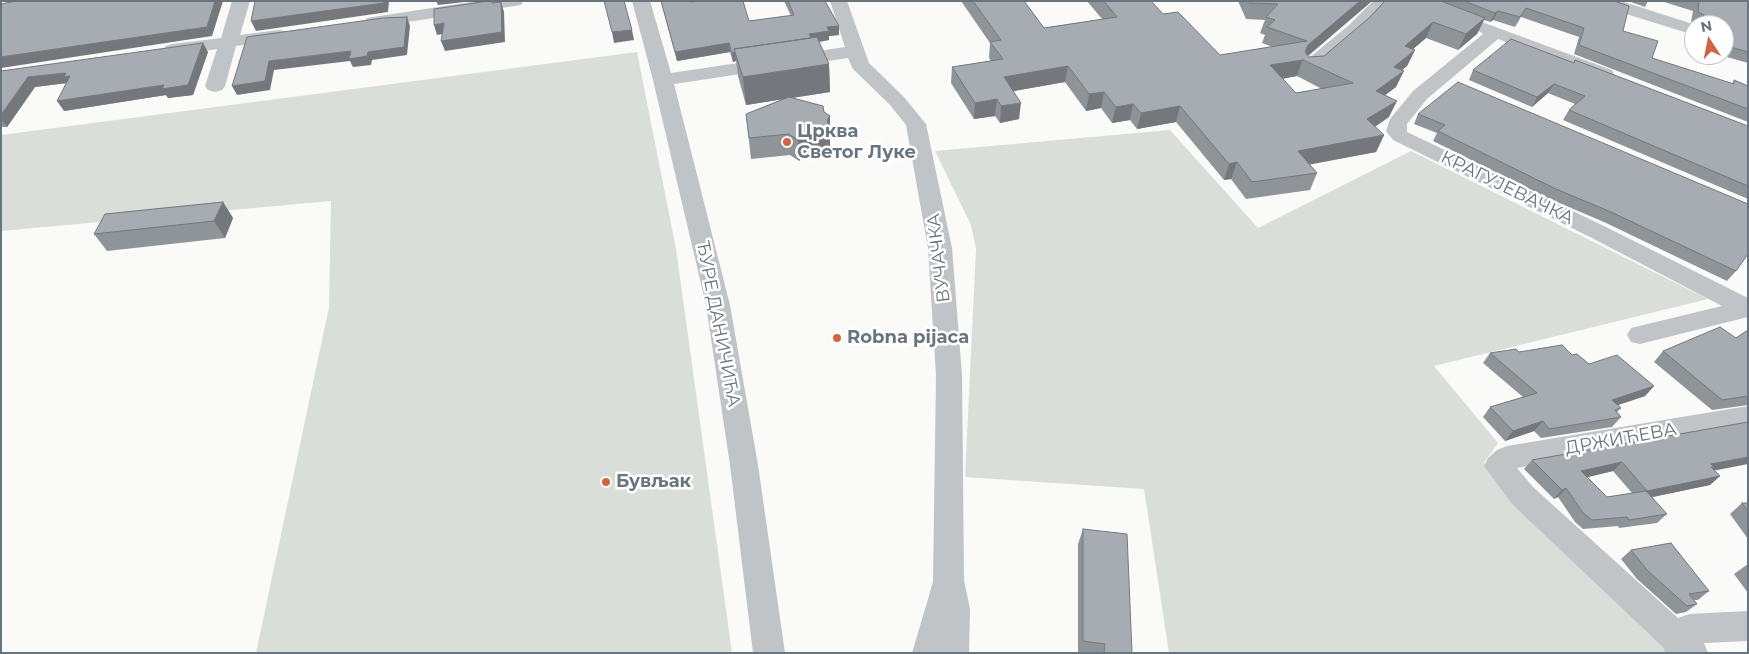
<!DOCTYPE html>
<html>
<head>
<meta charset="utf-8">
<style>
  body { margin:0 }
  #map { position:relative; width:1749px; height:654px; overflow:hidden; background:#fafaf8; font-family:Montserrat,sans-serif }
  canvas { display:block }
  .frame { position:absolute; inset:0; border:2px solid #68757f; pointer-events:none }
  .north { position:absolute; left:1684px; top:15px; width:50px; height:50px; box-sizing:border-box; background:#fff; border:1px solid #c3c8cc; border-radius:50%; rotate:349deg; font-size:14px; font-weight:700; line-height:20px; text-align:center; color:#68757f }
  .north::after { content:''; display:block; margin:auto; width:18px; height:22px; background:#cf6643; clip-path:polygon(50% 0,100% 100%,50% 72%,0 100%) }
</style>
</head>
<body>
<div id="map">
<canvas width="1749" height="654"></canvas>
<div class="frame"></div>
<div class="north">N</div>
</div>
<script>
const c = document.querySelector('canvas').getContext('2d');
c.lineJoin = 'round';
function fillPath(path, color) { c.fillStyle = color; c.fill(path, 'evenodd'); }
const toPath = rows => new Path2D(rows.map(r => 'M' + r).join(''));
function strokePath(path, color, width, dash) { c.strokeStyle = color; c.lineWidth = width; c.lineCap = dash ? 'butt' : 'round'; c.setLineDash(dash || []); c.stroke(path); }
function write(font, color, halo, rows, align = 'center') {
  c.font = font + ' Montserrat,sans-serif'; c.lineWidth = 5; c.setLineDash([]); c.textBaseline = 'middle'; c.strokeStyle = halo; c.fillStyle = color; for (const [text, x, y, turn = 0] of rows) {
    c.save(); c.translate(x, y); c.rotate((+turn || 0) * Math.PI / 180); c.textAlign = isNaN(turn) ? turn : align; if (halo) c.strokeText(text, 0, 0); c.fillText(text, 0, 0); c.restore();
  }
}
const green = toPath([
  [637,52,676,249,732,653,256,653,329,307,331,201,1,231,1,135],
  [1170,130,1258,228,1411,151,1708,299,1434,366,1498,443,1484,463,1519,504,1681,653,1169,653,1144,489,965,477,976,249,971,225,935,151]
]);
const minor = toPath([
  [232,1,250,1,240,35,279,30,285,31,288,35,285,39,279,40,236,46,225,86,222,90,215,92,208,90,205,86,217,49,172,56,166,54,163,50,166,46,172,44,221,38,232,1],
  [478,1,523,1,521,5,515,6,373,27,367,26,364,22,367,18,373,17,478,1],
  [632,1,650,1,671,73,845,47,830,1,847,1,869,63,904,97,926,124,952,248,962,375,964,580,970,609,969,653,912,653,933,582,936,375,928,248,906,125,890,105,853,69,848,58,674,84,730,305,758,465,785,653,753,653,730,465,706,305,653,80,632,1],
  [1373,1,1391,1,1361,33,1317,71,1303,71,1301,67,1303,63,1349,25,1373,1],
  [1595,1,1621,1,1696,25,1694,25,1694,35,1597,5,1595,1],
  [1482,22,1612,70,1614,74,1612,78,1598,78,1498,39,1427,99,1407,124,1407,132,1606,227,1748,298,1748,317,1640,344,1631,342,1627,335,1631,328,1722,306,1590,237,1393,140,1386,131,1390,119,1413,91,1483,34,1473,27,1476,23,1482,22],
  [1748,406,1748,428,1517,468,1533,487,1678,618,1689,614,1748,611,1748,641,1704,643,1708,653,1665,653,1664,648,1513,505,1484,466,1488,458,1497,450,1507,446,1748,406]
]);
const wall = toPath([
  [661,1,690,1,691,2,749,21,791,16,784,1,825,1,839,26,839,35,829,36,829,40,819,42,829,64,830,92,792,98,824,112,830,116,830,150,804,153,799,161,790,155,751,159,746,114,783,99,746,105,738,76,736,61,733,62,730,52,677,61],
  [961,1,1024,1,1044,28,1102,19,1087,1,1151,1,1163,14,1220,55,1273,47,1262,43,1265,35,1260,33,1265,20,1246,19,1238,1,1372,1,1308,56,1309,57,1324,56,1369,18,1385,1,1614,1,1623,31,1652,58,1732,84,1734,80,1748,86,1748,122,1574,54,1579,37,1521,17,1515,27,1493,20,1490,22,1484,20,1477,34,1458,50,1426,38,1413,49,1415,50,1407,66,1402,70,1396,87,1385,95,1389,117,1375,127,1384,135,1376,152,1309,164,1317,173,1310,190,1246,199,1231,179,1224,180,1176,122,1137,129,1130,120,1112,123,1101,108,1086,111,1065,82,1014,91,1019,119,1000,123,995,116,974,119,951,83,952,67,991,61,989,58,990,43],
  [1297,76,1322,89,1296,93,1282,79],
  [1628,1,1648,1,1645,7],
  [1661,1,1748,1,1748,63,1720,55,1724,55,1724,25,1697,25,1698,24,1691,22,1693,11],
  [208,52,193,95,168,98,166,95,64,111,66,83,35,87,7,127,1,127,1,71],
  [1575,60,1748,126,1748,199,1563,120,1569,110,1575,104,1548,93,1532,107,1469,80,1473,70,1573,63],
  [1418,114,1748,204,1736,271,1727,281,1604,222,1550,199,1433,141,1437,133,1414,124],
  [223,202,233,218,225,238,107,251,94,234],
  [1748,330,1748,405,1712,410,1654,362,1663,351,1736,338],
  [1519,352,1572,355,1589,364,1654,386,1645,396,1618,405,1621,408,1617,412,1621,417,1612,427,1541,438,1534,431,1505,441,1483,417,1490,407,1523,397,1483,363,1490,353],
  [1748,422,1714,471,1720,476,1710,485,1652,497,1667,514,1657,523,1619,528,1618,526,1583,529,1575,522,1558,497,1554,499,1524,469,1532,460],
  [1613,471,1632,493,1607,497,1587,477],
  [1742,503,1748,503,1748,539,1730,514],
  [1083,529,1132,653,1078,653,1078,544],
  [1631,550,1709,591,1698,600,1694,600,1697,604,1686,612,1676,614,1637,579,1621,559],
  [1748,564,1748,593,1734,574]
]);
const shadedWall = toPath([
  [215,1,223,1,212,36,1,68,1,57],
  [384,1,389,1,388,12,256,31,251,21],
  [436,1,473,1,438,5],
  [1360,1,1372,1,1302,61,1297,76,1264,82,1270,65,1308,45],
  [501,2,504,12,505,42,445,51,441,41],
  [1498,11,1493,20,1490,22,1495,13],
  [407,17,410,26,407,55,372,60,371,65,353,67,350,61,274,70,270,90,237,95,232,86,269,61,351,51,368,52],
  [1485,18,1477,34,1458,50,1466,34],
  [1433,22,1426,38,1398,62,1405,46],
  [444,23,448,33,437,35,434,25],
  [839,26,839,35,829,36,829,40,812,43,809,34,827,27],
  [632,30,634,40,614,43,612,32],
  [203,43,208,52,193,95,168,98,166,95,64,111,57,101,164,85],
  [729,43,730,52,677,61,675,52],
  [1415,50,1407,66,1388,82,1404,71,1396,87,1369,107,1376,91,1394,67],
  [735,52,736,61,733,62,732,53],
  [829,64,830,92,746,105,743,77],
  [1068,66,1065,82,1002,93,1004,77],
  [66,73,70,76,68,83,35,87,7,127,1,119,1,115,28,77],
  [1554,84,1548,93,1532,107,1537,97],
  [1104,92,1101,108,1086,111,1089,94],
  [997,99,995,116,974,119,975,103],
  [1397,101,1389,117,1360,136,1367,119],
  [1021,103,1019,119,1000,123,1001,106],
  [1133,104,1130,120,1112,123,1116,107],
  [1180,106,1176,122,1137,129,1141,113],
  [830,116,830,150,804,153,799,161,798,140,803,132,827,120],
  [1384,135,1376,152,1292,168,1298,151],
  [1237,162,1231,179,1224,180,1229,164],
  [223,202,233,218,225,238,214,221],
  [1654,386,1645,396,1603,410,1612,400],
  [1543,421,1534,431,1505,441,1513,431],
  [1748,457,1748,464,1707,472,1711,464],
  [1622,462,1613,471,1572,481,1581,471],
  [1720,476,1710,485,1638,500,1647,491],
  [1566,488,1558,497,1554,499,1562,490]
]);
const building = toPath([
  [16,1,215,1,207,27,1,57,1,4,16,1],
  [255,1,384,1,384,3,251,21,255,1],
  [488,1,492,1,492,3,501,2,502,32,441,41,444,23,434,25,434,9,488,1],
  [604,1,624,1,632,30,612,32,604,1],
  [661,1,690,1,691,2,698,1,743,1,749,21,794,15,788,1,825,1,839,26,827,27,829,31,809,34,811,38,734,49,735,52,732,53,729,43,675,52,661,1],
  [973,1,1024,1,1044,28,1117,17,1104,1,1151,1,1163,14,1178,12,1220,55,1307,41,1267,27,1275,20,1266,17,1278,4,1250,3,1249,1,1360,1,1308,45,1305,52,1309,57,1324,56,1369,18,1385,1,1441,1,1485,18,1466,34,1433,22,1405,46,1415,50,1394,67,1404,71,1376,91,1397,101,1367,119,1384,135,1298,151,1317,173,1252,182,1237,162,1229,164,1180,106,1141,113,1133,104,1116,107,1104,92,1089,94,1068,66,1004,77,1021,103,1001,106,997,99,975,103,952,67,1003,59,990,42,1001,40,973,1],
  [1303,60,1353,83,1296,93,1270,65,1303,60],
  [1464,1,1614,1,1629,6,1623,31,1658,41,1652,58,1734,84,1734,80,1748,86,1748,109,1579,45,1584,28,1526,8,1520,17,1498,11,1495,13,1464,1],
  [1697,1,1748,1,1748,52,1724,45,1724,25,1705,25,1706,19,1702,18,1704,15,1698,12,1699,2,1697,1],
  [407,17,404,47,368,52,367,56,349,59,351,51,269,61,265,81,232,86,247,37,383,18,407,17],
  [817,37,829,64,743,77,734,49,817,37],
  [1511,39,1574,63,1575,60,1748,126,1748,186,1569,110,1585,96,1554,84,1537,97,1473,70,1511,39],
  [203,43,188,85,162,89,164,85,57,101,70,76,64,77,66,73,28,77,1,115,1,71,203,43],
  [1458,82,1748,204,1748,254,1736,271,1611,212,1556,189,1438,131,1445,125,1418,114,1458,82],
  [789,97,823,106,824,112,830,116,827,120,830,129,803,132,798,140,789,134,749,138,746,114,789,97],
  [223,202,214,221,94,234,105,214,223,202],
  [1720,327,1736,338,1748,330,1748,396,1722,400,1663,351,1720,327],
  [1562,345,1572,355,1577,354,1589,364,1617,355,1654,386,1612,400,1621,408,1615,410,1621,417,1549,429,1543,421,1513,431,1490,407,1537,393,1490,353,1516,349,1519,352,1562,345],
  [1748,422,1748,457,1711,464,1714,467,1711,467,1720,476,1647,491,1622,462,1581,471,1607,497,1646,491,1667,514,1629,520,1627,517,1592,520,1583,513,1566,488,1562,490,1532,460,1748,422],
  [1742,503,1748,503,1748,511,1742,503],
  [1083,529,1127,534,1132,653,1104,653,1105,644,1083,641,1083,529],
  [1671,543,1709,591,1689,594,1697,604,1687,606,1647,570,1631,550,1671,543]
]);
const markers = [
  [787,142,5,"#cf6643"],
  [837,338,5,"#cf6643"],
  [606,482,5,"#cf6643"]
];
const poiNames = [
  ["Црква",797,132],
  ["Светог Луке",797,153],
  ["Robna pijaca",847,338],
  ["Бувљак",616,482]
];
const streetNames = [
  ["КРАГУЈЕВАЧКА",1507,188,26],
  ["ВУЧАЧКА",939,258,-97],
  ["ЂУРЕ ДАНИЧИЋА",718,324,79],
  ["ДРЖИЋЕВА",1621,439,-10]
];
fillPath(green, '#daded8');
fillPath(minor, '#c0c4c7');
fillPath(wall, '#8f9499');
fillPath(shadedWall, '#74787d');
fillPath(building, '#a6acb2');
strokePath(building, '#74787d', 1);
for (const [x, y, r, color] of markers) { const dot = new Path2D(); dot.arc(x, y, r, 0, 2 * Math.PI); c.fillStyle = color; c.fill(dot); strokePath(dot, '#fff', 2); }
write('bold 18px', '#68757f', '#fff', poiNames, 'left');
write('18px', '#68757f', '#fff', streetNames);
</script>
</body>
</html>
